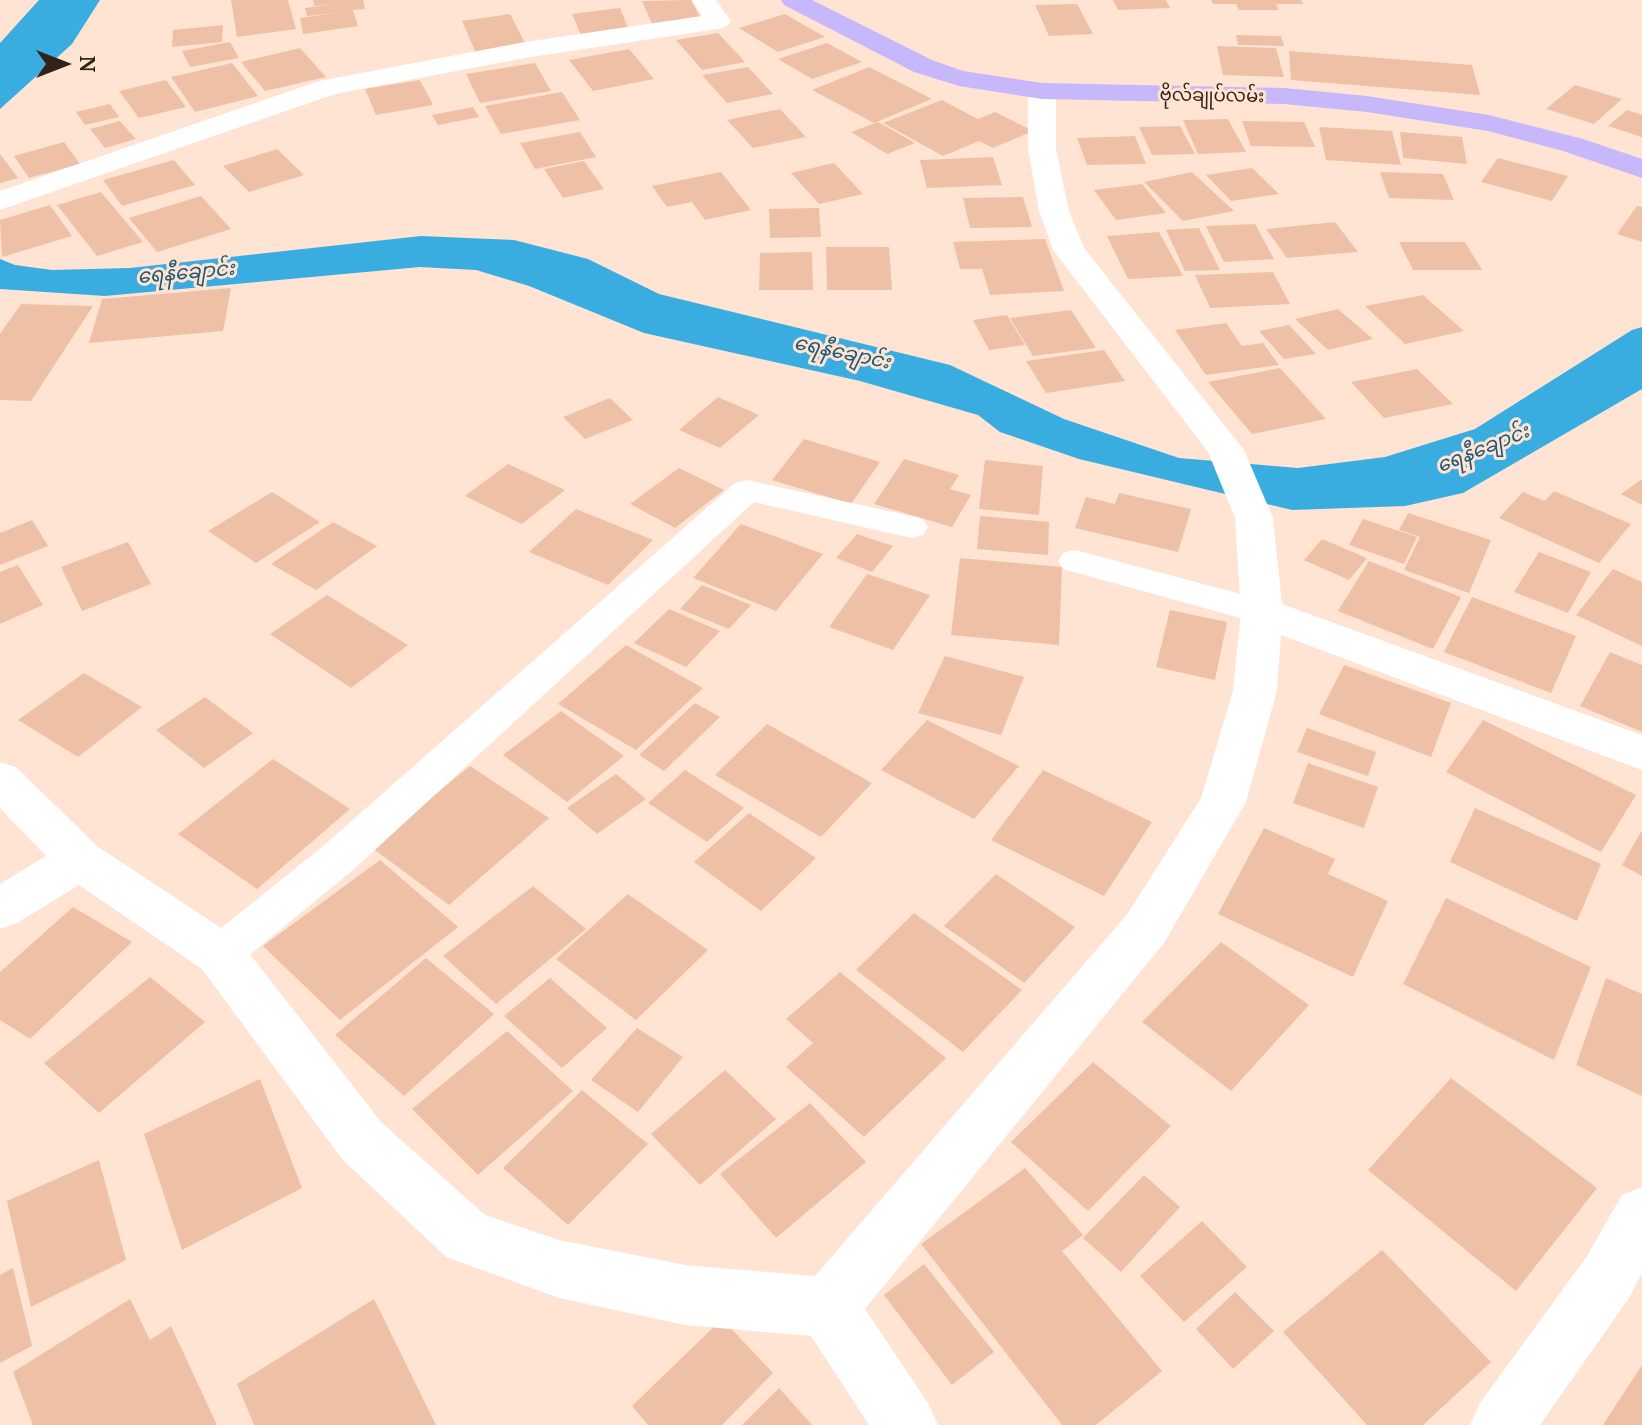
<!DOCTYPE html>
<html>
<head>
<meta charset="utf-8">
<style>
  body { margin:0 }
  #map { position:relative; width:1642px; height:1425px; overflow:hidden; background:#ffe3d3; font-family:"PT Serif",serif }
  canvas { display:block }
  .north { position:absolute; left:24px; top:24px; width:80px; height:80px; -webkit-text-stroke:6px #ffe3d3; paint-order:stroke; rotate:90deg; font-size:22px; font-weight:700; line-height:32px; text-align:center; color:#322218 }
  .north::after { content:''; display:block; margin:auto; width:28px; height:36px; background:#322218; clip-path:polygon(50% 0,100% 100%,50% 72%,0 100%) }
</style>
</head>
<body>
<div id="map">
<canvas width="1642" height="1425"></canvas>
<div class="north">N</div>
</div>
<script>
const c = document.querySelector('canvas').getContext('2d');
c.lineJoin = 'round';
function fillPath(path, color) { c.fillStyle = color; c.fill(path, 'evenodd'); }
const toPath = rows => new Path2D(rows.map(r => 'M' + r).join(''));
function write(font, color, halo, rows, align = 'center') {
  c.font = font + ' "PT Serif","Noto Sans Myanmar",serif'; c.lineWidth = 6; c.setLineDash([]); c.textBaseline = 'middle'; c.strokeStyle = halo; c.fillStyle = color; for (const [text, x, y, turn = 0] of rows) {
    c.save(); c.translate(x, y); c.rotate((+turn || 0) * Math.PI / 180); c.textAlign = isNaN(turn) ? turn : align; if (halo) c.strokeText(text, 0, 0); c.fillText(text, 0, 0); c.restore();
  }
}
const water = toPath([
  [39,0,100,0,72,44,0,109,0,43],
  [421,236,514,240,588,259,659,294,950,365,1064,419,1179,458,1298,468,1385,457,1475,429,1632,330,1642,327,1642,389,1463,493,1405,506,1292,510,1079,459,1000,432,978,415,860,381,644,333,529,286,476,270,420,267,105,296,0,289,0,259,15,265,52,270,130,268]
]);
const building = toPath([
  [231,0,288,0,296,29,237,37],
  [313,0,363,0,365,9,353,10,358,26,303,34,300,18,334,13,307,16,305,8,335,4,314,6],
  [691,0,702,21,653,26,642,1],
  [1113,0,1166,0,1170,8,1118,10],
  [1211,0,1301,0,1303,4,1276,4,1279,10,1239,10,1236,4,1213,4],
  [1077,4,1093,34,1049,36,1035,5],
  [620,8,629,30,581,35,572,14],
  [510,14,526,45,476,53,462,21],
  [785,14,825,37,778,52,739,28],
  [223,25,222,42,172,47,173,30],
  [718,33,745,62,702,70,676,40],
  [1236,35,1281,36,1284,46,1238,45],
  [230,42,239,58,190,67,182,51],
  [827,43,862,62,812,79,778,59],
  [1217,46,1276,48,1284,77,1223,75],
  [300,48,326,77,265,91,241,62],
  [629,49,654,79,593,91,569,60],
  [1289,51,1472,65,1480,95,1291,80],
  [232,63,258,96,195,112,171,77],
  [535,63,551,91,480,103,466,74],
  [748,67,773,94,727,103,702,75],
  [869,67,932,99,874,123,812,90],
  [166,80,186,107,139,118,119,91],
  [420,80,433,105,376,115,365,89],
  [1575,85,1622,99,1594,124,1546,109],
  [562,92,580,120,501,134,485,106],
  [942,100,978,119,995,112,1033,131,993,148,979,141,943,156,883,123],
  [110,104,119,117,85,125,76,112],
  [473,107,479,117,438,125,432,115],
  [780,109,806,137,753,148,727,120],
  [1627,110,1642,115,1642,137,1608,126],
  [1228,119,1246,152,1198,154,1183,120],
  [120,121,136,139,105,148,90,129],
  [1242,121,1304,122,1315,147,1251,146],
  [878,122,915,143,887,154,851,132],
  [1180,126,1195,154,1152,155,1139,127],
  [1319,127,1392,131,1401,165,1326,160],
  [580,132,596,157,535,169,520,143],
  [1400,132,1462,137,1467,164,1403,158],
  [1135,136,1146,164,1087,165,1077,138],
  [64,142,80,164,29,178,14,156],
  [277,149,304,175,249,192,223,166],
  [0,154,18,178,0,183],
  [993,157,1002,185,927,188,920,160],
  [1498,158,1568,176,1552,201,1481,182],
  [174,160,195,185,122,206,103,180],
  [584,161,604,189,563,198,544,169],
  [834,163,863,194,819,204,791,173],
  [1252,168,1279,194,1231,201,1206,175],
  [721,172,751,210,705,220,692,202,667,207,652,186],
  [1192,172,1234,211,1183,221,1144,182],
  [1380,172,1443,174,1454,200,1389,198],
  [1142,184,1166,213,1116,220,1094,190],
  [101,192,143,242,97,256,57,205],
  [201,196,231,229,157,252,129,218],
  [1023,197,1032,227,970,228,963,198],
  [50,205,72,236,2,257,0,220],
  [1637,206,1642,207,1642,242,1617,234],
  [819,208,821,237,770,238,769,209],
  [1335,222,1358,252,1287,258,1266,229],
  [1255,224,1274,259,1224,262,1206,226],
  [1199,228,1220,270,1185,271,1166,230],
  [1159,232,1183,276,1128,279,1107,236],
  [1045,239,1064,291,990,295,982,269,960,269,953,242],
  [1399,242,1465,242,1482,270,1413,270],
  [826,247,889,247,892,290,827,290],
  [812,252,813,290,759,290,760,253],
  [1273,272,1290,304,1210,308,1195,275],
  [231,288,223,331,89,343,102,299],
  [1423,295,1464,331,1405,344,1365,306],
  [21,304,93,306,31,401,0,400,0,334],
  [1338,309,1373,339,1328,350,1295,319],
  [1071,310,1096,348,1033,356,1010,318],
  [1007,315,1025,345,989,350,973,320],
  [1226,323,1242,346,1263,343,1279,365,1206,375,1175,330],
  [1289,325,1316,354,1284,359,1259,331],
  [1104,350,1125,381,1046,393,1026,361],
  [1280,368,1326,419,1252,434,1208,382],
  [1417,369,1453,404,1384,418,1351,382],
  [718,397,759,415,720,448,679,430],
  [610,398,633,420,585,439,563,417],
  [804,439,880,462,851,504,772,480],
  [904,459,959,475,950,489,971,495,952,527,874,504],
  [985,460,1043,466,1039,515,979,509],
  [508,464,565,490,522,524,465,496],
  [679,468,724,490,675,528,630,504],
  [1642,479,1642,505,1621,494],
  [1554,491,1631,524,1599,563,1499,518,1523,492,1545,501],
  [272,492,320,522,256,563,208,531],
  [1119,493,1191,509,1178,552,1075,528,1086,497,1115,504],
  [576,509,653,540,608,585,529,552],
  [1408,513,1491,540,1469,593,1404,570,1420,537,1399,530],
  [980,516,1049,522,1048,555,977,549],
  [1363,519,1417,537,1404,564,1349,545],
  [32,520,48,546,0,565,0,533],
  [333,522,377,546,316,590,271,564],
  [741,524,823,554,776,611,693,578],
  [857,534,893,546,872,572,836,558],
  [1322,539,1367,558,1349,580,1304,560],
  [128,542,151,584,82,611,61,567],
  [1539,552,1591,572,1568,613,1514,592],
  [960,558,1062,567,1059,645,951,635],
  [1369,561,1461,597,1433,649,1338,611],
  [18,565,43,605,0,624,0,572],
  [1613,569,1642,582,1642,646,1576,615],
  [867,574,930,595,893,650,829,627],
  [702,585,751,605,729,629,680,609],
  [327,595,408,645,351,688,270,634],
  [1472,597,1576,636,1551,693,1444,652],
  [669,609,720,631,686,667,634,643],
  [1170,610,1227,622,1215,680,1156,667],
  [626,645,703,688,636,750,558,704],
  [1610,652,1642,665,1642,732,1580,706],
  [945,656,1024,677,1001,735,918,713],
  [1344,665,1451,703,1431,757,1319,714],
  [84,673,142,707,78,757,18,720],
  [205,697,253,733,204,768,156,730],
  [695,703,720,717,664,771,639,755],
  [561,711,624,756,567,802,503,755],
  [927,720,1019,766,974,819,881,770],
  [1483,720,1636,795,1601,852,1446,772],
  [767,724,872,783,821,837,715,775],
  [1307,728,1376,752,1368,776,1297,752],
  [273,759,350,809,257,889,178,834],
  [1308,763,1378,787,1364,828,1293,803],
  [470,766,549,818,449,905,371,847],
  [685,770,744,808,707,842,648,803],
  [1043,770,1152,822,1104,896,991,840],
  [616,774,646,799,597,834,567,808],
  [1475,808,1601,864,1577,921,1450,862],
  [749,813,816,858,761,911,694,862],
  [1264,828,1335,859,1328,874,1388,901,1353,977,1218,914],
  [1642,830,1642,876,1622,865],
  [380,860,458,927,340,1020,263,946],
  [996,874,1075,927,1024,983,944,926],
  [533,886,586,929,496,1004,443,956],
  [628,894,708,950,636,1020,556,959],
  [1446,898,1591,967,1554,1060,1403,984],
  [73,907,132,942,30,1039,0,1020,0,972],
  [914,913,1022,990,963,1052,856,970],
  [1221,942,1309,1005,1231,1091,1142,1022],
  [426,958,494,1014,404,1096,335,1035],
  [840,972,946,1058,864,1137,786,1067,813,1043,786,1019],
  [150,977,205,1022,99,1113,44,1063],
  [550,978,607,1028,562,1068,504,1016],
  [1606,978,1642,994,1642,1096,1576,1065],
  [637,1028,683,1057,638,1112,591,1080],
  [507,1031,573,1091,478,1175,412,1109],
  [1093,1062,1171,1126,1088,1211,1011,1142],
  [725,1070,776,1119,700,1185,651,1134],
  [1451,1078,1597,1188,1516,1291,1368,1170],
  [260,1079,302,1188,182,1250,144,1134],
  [582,1090,648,1144,568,1225,503,1168],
  [810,1103,866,1162,776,1238,720,1174],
  [99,1160,126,1260,31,1307,7,1201],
  [1025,1168,1083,1235,1062,1251,1162,1371,1096,1425,1062,1425,921,1244],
  [1144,1175,1180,1207,1121,1272,1083,1238],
  [1202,1221,1247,1267,1184,1322,1140,1276],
  [1382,1250,1491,1362,1423,1425,1367,1425,1283,1332],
  [924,1264,994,1352,952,1385,884,1295],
  [13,1268,32,1346,0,1363,0,1275],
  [1235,1292,1274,1331,1233,1369,1196,1329],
  [130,1299,150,1340,171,1326,217,1425,33,1425,13,1372],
  [374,1299,436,1425,254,1425,237,1384],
  [722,1319,773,1373,722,1425,648,1425,632,1406],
  [1642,1365,1642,1425,1603,1425],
  [779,1388,812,1425,742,1425]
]);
const lane = toPath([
  [747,480,911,516,923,519,928,527,923,535,911,538,754,502,353,870,235,967,220,972,205,967,198,954,205,941,323,846,735,483,747,480],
  [1075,550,1275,603,1280,612,1275,621,1262,624,1063,569,1058,561,1063,553,1075,550]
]);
const street = toPath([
  [692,0,716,0,731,21,727,26,718,29,525,58,335,94,0,210,0,191,319,81,525,42,702,16,692,0],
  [1042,83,1052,85,1056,91,1056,149,1069,211,1084,248,1244,450,1273,518,1282,604,1642,735,1642,770,1281,635,1277,691,1246,802,1164,943,865,1309,928,1403,938,1425,869,1425,811,1336,685,1325,559,1298,446,1257,342,1159,202,969,79,885,17,923,0,929,0,884,46,856,0,808,0,762,16,767,97,846,238,939,382,1123,485,1215,559,1240,685,1265,815,1276,1128,913,1201,798,1233,691,1241,612,1235,518,1208,452,1053,250,1039,211,1028,149,1028,91,1032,85,1042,83],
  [1642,1187,1642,1273,1629,1298,1540,1425,1470,1425,1480,1403,1587,1256,1622,1195,1642,1187]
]);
const primary = toPath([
  [781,0,812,0,932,60,963,71,1042,83,1284,88,1367,96,1489,115,1583,139,1642,159,1642,178,1563,151,1488,131,1367,112,1284,104,1042,99,959,86,914,72,784,5,781,0]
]);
const farStreetnames = [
  ["ဗိုလ်‌ချုပ်‌လမ်း",1212,96,1]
];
const farWaternames = [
  ["ရေနီချောင်း",186,273,-5],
  ["ရေနီချောင်း",842,353,12],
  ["ရေနီချောင်း",1483,449,-22]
];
fillPath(water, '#3aade0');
fillPath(building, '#eec1a6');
fillPath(lane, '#fff');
fillPath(street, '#fff');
fillPath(primary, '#c7b8fb');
write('18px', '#322218', '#ffe3d3', farStreetnames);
write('italic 20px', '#1d5874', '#ffe3d3', farWaternames);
</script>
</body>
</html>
